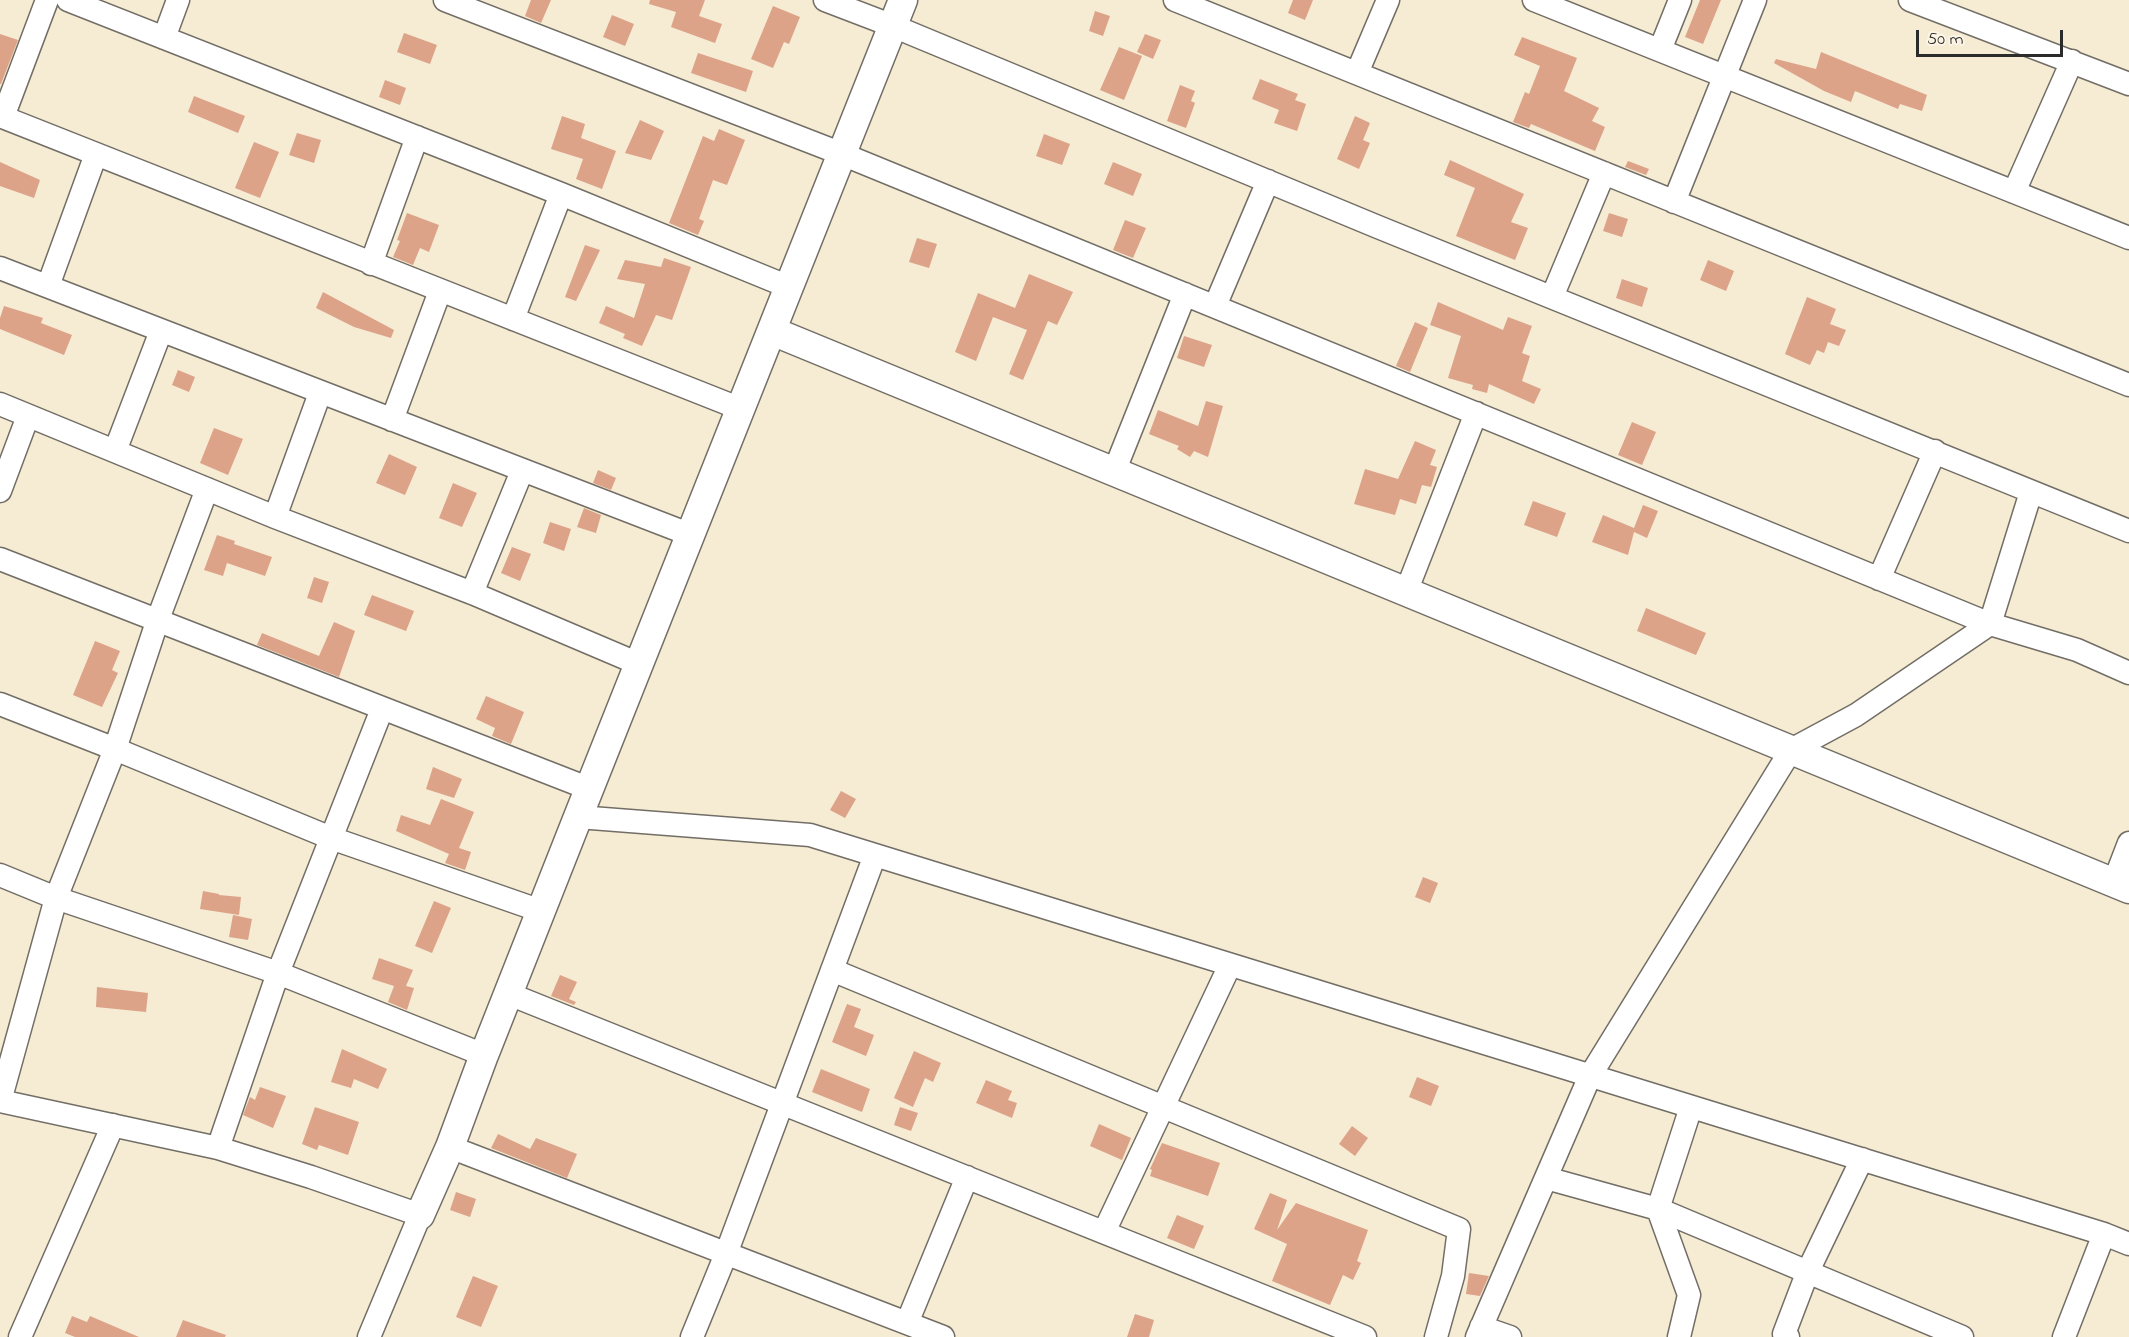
<!DOCTYPE html>
<html>
<head>
<meta charset="utf-8">
<style>
  body { margin:0 }
  #map { position:relative; width:2129px; height:1337px; overflow:hidden; background:#f6ebd3; font-family:"Indie Flower",sans-serif }
  canvas { display:block }
  .scale { position:absolute; left:1916px; top:30px; width:147px; height:27px; box-sizing:border-box; border:3px solid #2b2b2b; border-top:0; padding-left:8px; font-size:18px; line-height:21px; white-space:nowrap; color:#2b2b2b; -webkit-text-stroke:4px #fcf5e5; paint-order:stroke }
</style>
</head>
<body>
<div id="map">
<canvas width="2129" height="1337"></canvas>
<div class="scale">50 m</div>
</div>
<script>
const c = document.querySelector('canvas').getContext('2d');
c.lineJoin = 'round';
function fillPath(path, color) { c.fillStyle = color; c.fill(path, 'evenodd'); }
const toPath = rows => new Path2D(rows.map(r => 'M' + r).join(''));
function strokePath(path, color, width, dash) { c.strokeStyle = color; c.lineWidth = width; c.lineCap = dash ? 'butt' : 'round'; c.setLineDash(dash || []); c.stroke(path); }
const building = toPath([
  [531,0,551,0,541,23,525,16],
  [650,0,705,0,699,16,722,24,715,43,671,27,676,12,649,4],
  [1293,0,1313,0,1305,20,1288,13],
  [1700,0,1721,0,1703,44,1685,37],
  [773,6,800,17,789,44,784,42,773,68,751,59],
  [1095,11,1110,16,1103,36,1089,31],
  [612,15,634,24,625,46,603,37],
  [404,33,437,45,430,64,397,52],
  [0,34,18,40,1,84,0,84],
  [1145,34,1161,40,1153,59,1137,52],
  [1522,37,1577,58,1564,91,1599,108,1592,121,1605,127,1595,151,1531,124,1529,128,1513,122,1525,92,1529,94,1540,66,1514,55],
  [1119,47,1142,56,1124,100,1100,90],
  [1821,52,1927,95,1922,111,1900,104,1898,109,1855,91,1851,102,1824,91,1774,63,1776,59,1816,69],
  [698,53,753,71,746,92,691,73],
  [1260,79,1298,94,1295,100,1306,104,1297,131,1274,123,1279,110,1252,99],
  [385,80,406,88,400,105,379,97],
  [1180,85,1195,91,1191,101,1195,103,1186,128,1167,121],
  [194,96,245,116,238,133,188,112],
  [562,116,585,124,581,138,616,151,602,189,576,179,583,159,551,149],
  [1355,116,1370,123,1363,140,1370,143,1359,169,1337,159],
  [640,120,664,131,651,160,625,153],
  [719,129,745,140,727,185,713,180,699,219,704,221,698,235,669,223,703,136,714,141],
  [297,133,321,140,314,163,289,155],
  [1044,134,1070,144,1062,165,1036,156],
  [254,142,279,152,260,198,235,188],
  [1450,160,1524,194,1511,222,1528,228,1515,260,1456,236,1475,188,1444,175],
  [1628,161,1649,169,1646,175,1625,167],
  [0,162,40,180,34,198,0,186],
  [1113,162,1142,174,1133,196,1104,184],
  [407,213,439,225,429,252,420,248,413,265,393,257,400,241,397,240],
  [1609,213,1628,219,1622,237,1603,231],
  [1125,220,1146,228,1133,258,1113,250],
  [917,238,937,244,929,268,909,262],
  [585,245,600,250,576,301,565,297],
  [664,258,691,267,672,320,656,315,642,346,623,338,625,334,599,323,606,306,634,318,645,284,617,279,625,260,661,267],
  [1708,260,1734,271,1726,291,1700,280],
  [1029,274,1073,292,1057,325,1048,321,1023,380,1009,374,1027,330,993,317,976,361,955,352,978,293,1015,308],
  [1622,279,1648,288,1642,307,1616,298],
  [323,292,394,330,391,338,354,327,316,308],
  [1807,297,1836,309,1830,324,1846,330,1839,346,1828,342,1824,353,1817,350,1810,365,1785,354],
  [1438,302,1503,330,1508,317,1532,326,1522,353,1530,356,1522,381,1541,389,1534,404,1489,384,1487,393,1472,389,1473,385,1448,378,1461,336,1430,325],
  [4,306,43,318,41,323,72,335,64,355,0,329,0,318],
  [1415,322,1428,328,1410,372,1396,366],
  [1184,336,1212,345,1204,367,1177,358],
  [178,370,195,377,189,392,172,385],
  [1206,401,1223,406,1208,457,1194,451,1190,457,1177,449,1179,446,1149,434,1158,410,1198,426],
  [1632,422,1656,432,1642,465,1618,455],
  [214,428,243,439,228,475,200,463],
  [1415,441,1436,450,1430,465,1437,467,1431,487,1422,485,1416,504,1400,499,1395,515,1354,504,1365,469,1398,479],
  [389,454,417,467,405,495,376,483],
  [598,470,616,478,611,490,593,483],
  [453,483,477,493,462,527,439,518],
  [1533,501,1566,513,1557,537,1524,525],
  [1643,505,1658,511,1647,538,1634,532,1628,555,1592,542,1603,515,1634,528],
  [584,508,601,515,596,533,577,527],
  [550,522,571,529,564,551,543,543],
  [217,535,235,541,234,544,272,557,265,576,227,563,223,576,204,570],
  [512,547,531,554,520,581,501,573],
  [314,577,329,582,322,603,307,598],
  [372,595,414,611,406,631,364,615],
  [1646,608,1706,633,1696,655,1637,631],
  [334,622,355,631,339,677,257,645,262,633,319,656],
  [95,641,120,651,112,670,118,673,102,707,73,695],
  [486,696,524,712,511,744,492,736,495,728,476,719],
  [433,767,462,779,454,798,426,789],
  [841,791,856,799,845,818,830,810],
  [441,799,474,812,459,848,471,852,465,870,445,863,449,854,396,831,401,815,430,825],
  [1423,877,1438,883,1430,903,1415,897],
  [203,891,219,894,219,895,241,897,239,915,200,909],
  [434,901,451,908,432,953,415,946],
  [233,915,252,919,248,940,229,937],
  [379,958,413,970,406,986,414,988,407,1010,388,1002,394,986,372,979],
  [560,975,577,982,569,999,576,1002,574,1005,551,996],
  [97,987,148,993,146,1012,96,1007],
  [847,1004,861,1009,854,1027,874,1035,866,1056,832,1042],
  [342,1049,387,1069,378,1089,354,1079,351,1088,331,1082],
  [914,1051,941,1063,933,1082,925,1078,913,1107,894,1098],
  [821,1069,870,1089,862,1112,812,1092],
  [1417,1077,1439,1086,1431,1106,1409,1097],
  [986,1080,1012,1091,1008,1100,1017,1103,1012,1118,976,1103],
  [260,1087,286,1096,273,1128,243,1115,250,1097,255,1100],
  [315,1107,359,1122,348,1155,319,1145,317,1150,302,1144],
  [900,1107,918,1113,911,1131,894,1125],
  [1099,1124,1131,1138,1122,1160,1090,1146],
  [1352,1126,1368,1138,1355,1156,1339,1144],
  [498,1134,530,1149,536,1138,577,1154,567,1178,491,1148],
  [1162,1143,1220,1163,1208,1196,1150,1176,1152,1170,1150,1169],
  [456,1192,476,1199,470,1217,450,1210],
  [1270,1193,1287,1200,1277,1230,1296,1203,1368,1230,1357,1261,1361,1263,1353,1280,1343,1275,1330,1305,1272,1281,1287,1244,1254,1229],
  [1177,1215,1204,1226,1194,1249,1167,1238],
  [1469,1273,1489,1276,1480,1296,1466,1294],
  [473,1276,498,1286,481,1327,456,1317],
  [1135,1314,1154,1320,1149,1337,1127,1337],
  [72,1316,87,1322,90,1316,139,1337,75,1337,65,1333],
  [183,1320,226,1335,225,1337,176,1337]
]);
const minor = toPath([
  [68,0,561,194,789,287],
  [445,0,842,154,1990,624,2077,650,2129,673],
  [825,0,893,26,1378,227,2129,531],
  [1175,0,2129,385],
  [1534,0,2129,238],
  [1910,0,2129,84],
  [164,38,178,0],
  [1660,50,1680,0],
  [1357,73,1388,0],
  [0,116,741,409],
  [3,117,47,0],
  [2014,192,2072,61],
  [1674,202,1755,0],
  [371,264,417,137],
  [0,268,691,535],
  [48,286,96,154],
  [1552,297,1604,173],
  [1215,306,1268,181],
  [513,319,561,194],
  [0,404,275,517,472,593,639,664],
  [392,420,440,291],
  [115,451,161,331],
  [1114,472,1185,294],
  [207,489,158,619,115,749,331,838,541,911],
  [0,491,28,416],
  [275,517,320,393],
  [0,559,590,789],
  [1879,579,1935,451],
  [1406,592,1476,413],
  [472,593,522,471],
  [0,704,115,749,56,898,0,1101,218,1148,311,1177,420,1215,369,1337],
  [578,817,810,835,2104,1234,2129,1244],
  [0,875,56,898,278,973,484,1055],
  [2114,882,2129,843],
  [832,970,1459,1229,1453,1276,1436,1337],
  [509,994,1365,1337],
  [450,1147,943,1337],
  [218,1148,278,973,382,709],
  [1546,1178,1658,1209,1962,1337],
  [1104,1232,1230,965],
  [907,1323,967,1177],
  [1481,1327,1510,1337],
  [20,1337,113,1125],
  [692,1337,726,1254,875,855],
  [1477,1337,1590,1076,1791,750,1856,715,1990,624,2031,492],
  [1679,1337,1689,1295,1658,1209,1691,1107],
  [1788,1337,1784,1334,1808,1271,1862,1159],
  [2064,1337,2104,1234]
]);
const tertiary = toPath([
  [772,331,2129,889],
  [420,1215,450,1147,484,1055,578,817,903,0]
]);
fillPath(building, '#dca389');
strokePath(minor, '#726e66', 25);
strokePath(tertiary, '#726e66', 31);
strokePath(minor, '#fff', 22);
strokePath(tertiary, '#fff', 28);
</script>
</body>
</html>
